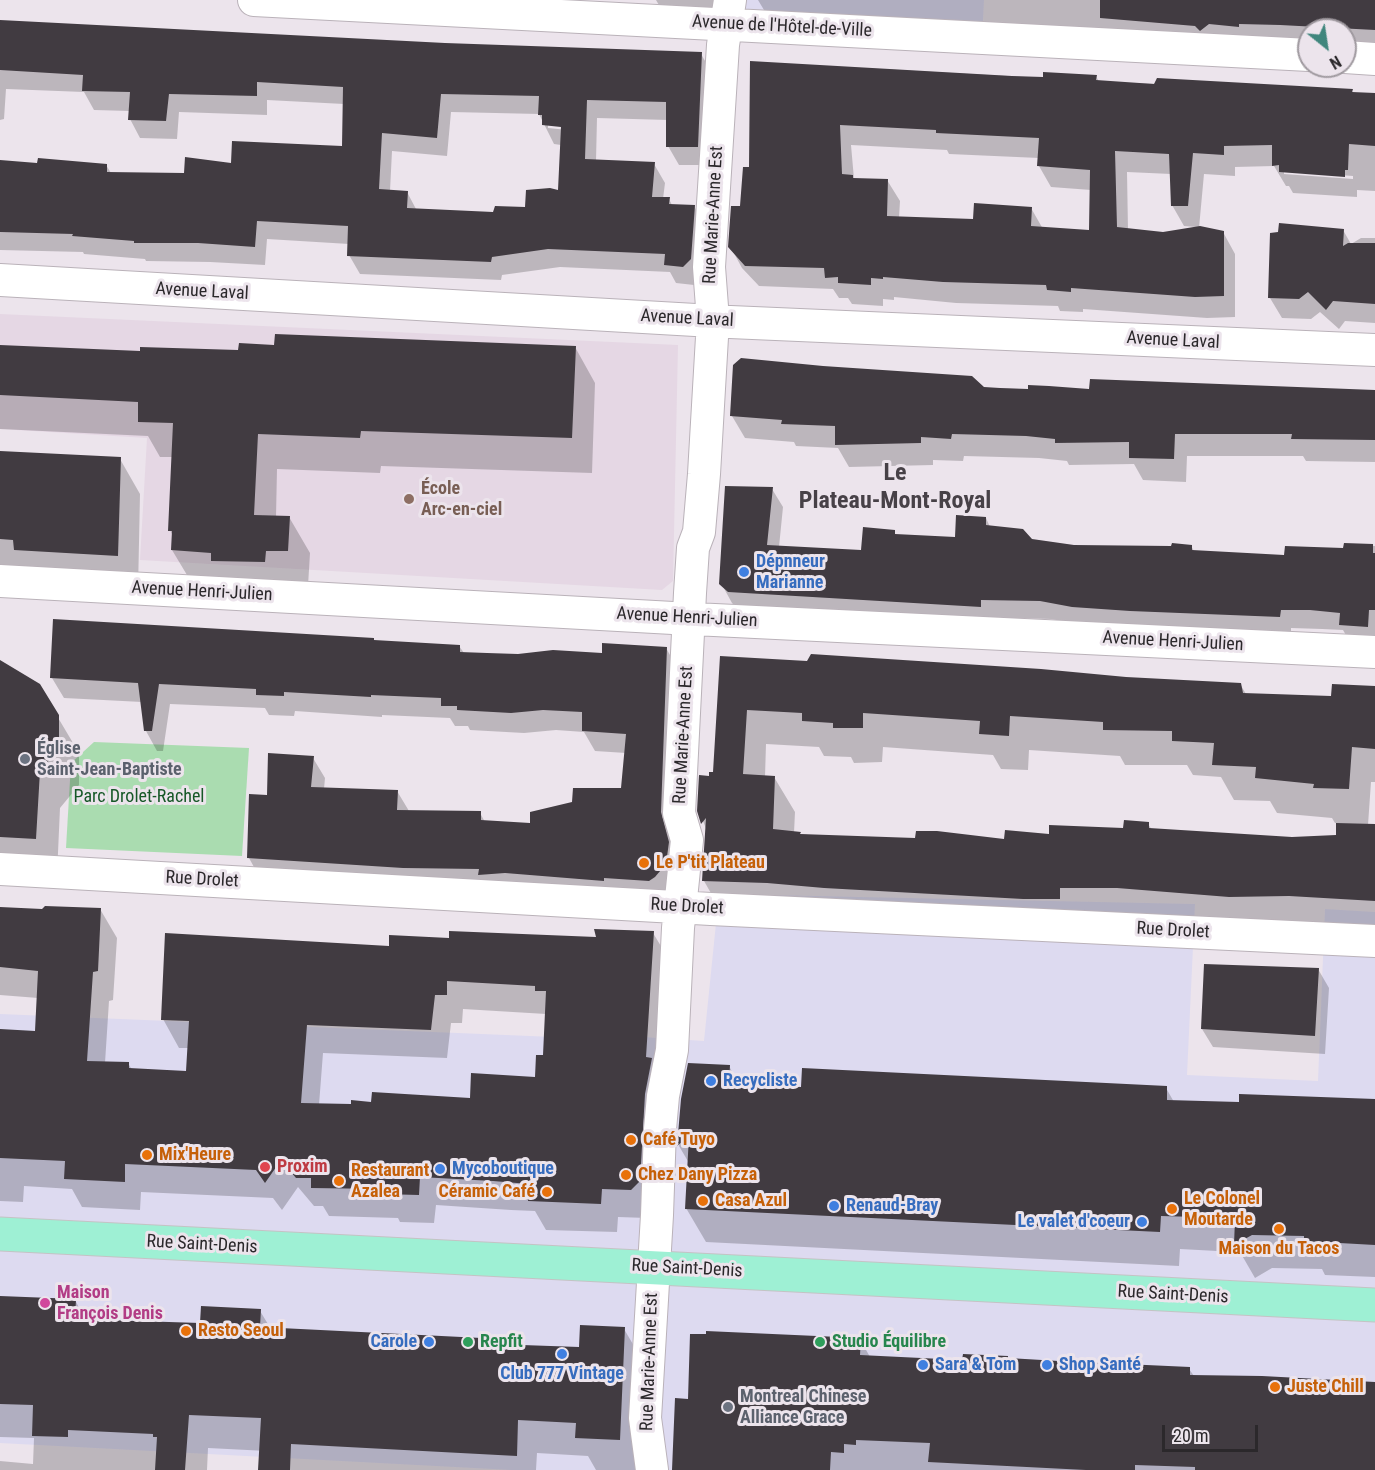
<!DOCTYPE html>
<html>
<head>
<meta charset="utf-8">
<style>
  body { margin:0 }
  #map { position:relative; width:1375px; height:1470px; overflow:hidden; background:#ece4ec; font-family:"Roboto Condensed",sans-serif }
  canvas { display:block }
  .north { position:absolute; left:1297px; top:18px; width:60px; height:60px; box-sizing:border-box; background:#ece4ec; border:2px solid #9f999f; border-radius:50%; rotate:150deg; font-size:16px; font-weight:700; line-height:24px; text-align:center; color:#2b282b }
  .north::after { content:''; display:block; margin:auto; width:21px; height:27px; background:#40867d; clip-path:polygon(50% 0,100% 100%,50% 72%,0 100%) }
  .scale { position:absolute; left:1162px; top:1425px; width:96px; height:27px; box-sizing:border-box; border:3px solid #2b282b; border-top:0; padding-left:8px; font-size:18px; line-height:21px; white-space:nowrap; color:#2b282b; -webkit-text-stroke:4px #ece4ec; paint-order:stroke }
</style>
</head>
<body>
<div id="map">
<canvas width="1375" height="1470"></canvas>
<div class="north">N</div>
<div class="scale">20 m</div>
</div>
<script>
const c = document.querySelector('canvas').getContext('2d');
c.lineJoin = 'round';
function fillPath(path, color) { c.fillStyle = color; c.fill(path, 'evenodd'); }
const toPath = rows => new Path2D(rows.map(r => 'M' + r).join(''));
function strokePath(path, color, width, dash) { c.strokeStyle = color; c.lineWidth = width; c.lineCap = dash ? 'butt' : 'round'; c.setLineDash(dash || []); c.stroke(path); }
function write(font, color, halo, rows, align = 'center') {
  c.font = font + ' "Roboto Condensed",sans-serif'; c.lineWidth = 6; c.setLineDash([]); c.textBaseline = 'middle'; c.strokeStyle = halo; c.fillStyle = color; for (const [text, x, y, turn = 0] of rows) {
    c.save(); c.translate(x, y); c.rotate((+turn || 0) * Math.PI / 180); c.textAlign = isNaN(turn) ? turn : align; if (halo) c.strokeText(text, 0, 0); c.fillText(text, 0, 0); c.restore();
  }
}
const commercial = toPath([
  [727,0,984,0,982,40,725,24],
  [719,894,1195,904,1187,1075,1318,1081,1325,909,1375,912,1375,1470,511,1470,0,1443,0,1014,578,1038,612,1035,704,1041]
]);
const built = toPath([
  [0,314,678,345,673,581,662,590,140,560,147,438,0,429]
]);
const green = toPath([
  [94,742,249,748,242,856,66,848,71,763]
]);
const shadow = toPath([
  [656,0,719,0,719,22,667,19],
  [758,0,1375,0,1375,57,1345,56,1345,30,1309,30,1309,54,773,25],
  [0,21,445,44,701,54,712,73,708,165,679,165,668,146,668,120,597,118,596,161,654,164,665,183,663,199,669,199,672,205,694,206,705,225,701,278,694,285,676,283,670,272,560,267,502,275,501,280,360,274,349,255,349,244,267,239,265,265,210,262,146,261,145,259,84,254,83,252,0,250,0,162,38,165,106,165,111,173,185,175,233,165,343,148,344,104,267,100,267,115,179,112,177,139,140,138,130,119,130,111,94,110,84,92,6,89,4,119,0,120],
  [451,112,539,114,554,144,561,145,559,191,526,209,495,213,416,209,407,192,390,191,392,151,447,156],
  [548,125,568,127,568,130,548,128],
  [752,62,1044,78,1096,76,1099,82,1352,90,1354,94,1375,95,1375,191,1357,190,1357,197,1293,193,1289,186,1286,186,1274,166,1235,167,1235,176,1204,174,1199,228,1223,232,1235,254,1235,317,1207,318,1083,309,1083,312,1060,311,1058,306,956,303,894,297,894,300,883,299,883,306,852,304,848,298,839,298,833,289,759,286,742,268,730,246,751,169],
  [851,145,947,150,949,154,1039,158,1039,166,1051,187,1091,190,1090,232,1043,229,1031,208,974,221,899,218,900,201,887,180,854,179],
  [1284,171,1353,176,1353,179,1284,174],
  [1127,172,1171,174,1172,205,1184,226,1196,227,1163,234,1128,230],
  [1343,230,1351,244,1361,238,1375,238,1375,323,1345,321,1339,329,1320,312,1311,319,1282,318,1270,298],
  [0,346,142,353,239,351,276,347,575,347,595,383,592,473,381,466,380,473,277,469,276,517,289,517,310,553,308,586,193,585,172,550,173,536,170,530,173,457,160,457,148,436,0,429],
  [983,388,1091,391,1375,392,1375,462,1306,461,1303,456,1187,456,1186,482,1143,480,1134,464,1069,465,1067,461,1039,458,964,456,963,461,933,460,933,465,849,467,838,448,796,446,794,442,745,438,732,416],
  [0,452,120,459,140,494,138,591,0,573],
  [772,489,783,507,779,547,862,551,894,531,896,536,957,539,986,518,990,527,1031,540,1074,546,1191,546,1194,551,1286,557,1344,550,1345,545,1375,546,1375,645,1351,644,1343,630,1322,629,1291,628,1291,635,1083,625,1051,619,740,611,732,603,721,583],
  [375,642,459,646,464,653,487,655,603,654,666,648,678,669,672,834,667,898,260,878,249,858,268,797,313,758,325,778,324,789,397,791,409,811,480,813,485,822,532,824,622,789,626,753,595,751,584,732,556,730,524,733,470,730,468,726,455,726,450,718,382,715,382,717,295,711,294,716,269,715,265,708,170,704,163,751,157,751,146,731,142,702,64,698,52,678],
  [721,658,1240,684,1246,694,1332,698,1375,687,1375,782,1371,782,1368,825,1375,825,1375,935,724,916,704,881,707,831,699,811,710,777,714,774],
  [766,744,819,747,824,756,851,757,854,763,882,762,883,747,993,755,1001,769,1028,770,1029,750,1120,756,1125,765,1187,765,1193,775,1221,777,1234,800,1270,801,1277,813,1332,818,1335,823,1337,823,1338,837,1292,838,1152,830,1148,824,1124,830,1006,840,823,837,794,833,795,812,774,777,765,777],
  [0,670,57,716,79,753,79,785,60,808,57,875,0,873],
  [0,909,100,909,117,938,113,1000,109,1001,105,1063,128,1063,132,1070,188,1073,189,1048,179,1048,163,1019,390,948,450,940,598,938,653,933,670,961,647,1218,618,1217,617,1232,546,1230,535,1211,511,1210,436,1205,434,1223,400,1222,398,1218,329,1216,323,1206,314,1206,298,1187,282,1210,273,1198,141,1192,140,1210,82,1207,72,1189,24,1186,23,1202,0,1201,0,1031,37,1032,38,998,0,995],
  [463,1009,546,1014,544,1057,536,1079,472,1100,319,1105,323,1053,447,1058,451,1023,462,1023],
  [1318,969,1329,988,1325,1054,1213,1047,1202,1029],
  [729,1066,739,1085,803,1089,1166,1088,1174,1102,1240,1104,1375,1101,1375,1277,1325,1275,1322,1269,1272,1268,1255,1278,1240,1252,1217,1251,1180,1249,1179,1266,706,1242,686,1208,689,1163,679,1146,682,1099],
  [0,1297,75,1300,86,1321,201,1325,260,1311,271,1329,521,1341,524,1346,580,1349,624,1329,644,1363,639,1470,596,1470,588,1456,537,1453,536,1470,278,1470,267,1451,208,1448,207,1470,0,1470,0,1461,33,1464,34,1438,0,1437],
  [860,1339,870,1357,963,1362,1008,1359,1189,1369,1194,1376,1375,1384,1375,1470,673,1470,689,1401]
]);
const building = toPath([
  [1100,0,1375,0,1375,30,1280,25,1239,24,1239,27,1209,24,1200,31,1195,26,1100,18],
  [0,20,445,43,702,52,698,147,666,147,666,102,587,100,585,159,655,162,652,197,670,197,669,204,695,205,691,259,683,267,664,265,665,254,548,249,492,257,491,262,347,256,348,226,257,221,255,247,198,243,134,243,134,241,72,236,73,234,0,232,0,160,37,163,38,158,107,164,107,172,184,173,185,157,231,163,232,141,342,146,343,87,257,82,257,96,169,94,166,121,128,120,130,92,82,91,83,75,0,70],
  [441,94,539,96,538,115,542,115,542,125,561,127,558,190,550,188,526,190,525,207,495,206,493,212,407,208,408,191,379,189,382,133,437,138],
  [750,61,1012,76,1043,77,1043,72,1097,75,1096,80,1154,84,1157,78,1353,89,1352,92,1375,93,1375,146,1349,144,1348,170,1345,170,1345,177,1279,172,1279,165,1272,166,1272,145,1224,146,1224,155,1193,153,1188,206,1171,206,1169,154,1115,151,1117,227,1163,232,1200,226,1224,231,1224,296,1195,297,1071,288,1071,292,1047,290,1046,285,943,282,883,277,883,279,871,278,871,285,838,283,838,277,825,278,824,268,745,266,728,247,731,206,740,206,743,167,749,167],
  [840,125,936,130,936,133,1039,138,1037,166,1090,170,1089,230,1031,226,1032,207,974,203,973,219,887,216,888,179,853,178,853,175,842,174],
  [1279,223,1344,229,1343,246,1348,243,1375,243,1375,304,1333,301,1326,310,1308,292,1299,299,1268,298,1270,233,1278,232],
  [275,334,576,346,572,438,361,431,360,438,258,434,254,515,290,516,288,551,266,551,265,562,211,561,211,553,171,550,172,531,168,531,173,423,138,422,138,402,0,395,0,345,140,351,140,347,238,350,239,343,274,345],
  [741,358,823,366,972,376,984,387,1000,388,1028,389,1028,385,1049,386,1089,389,1090,379,1375,390,1375,440,1291,439,1292,434,1175,434,1174,459,1129,458,1129,442,1055,443,1055,439,1026,436,952,434,951,439,921,437,921,443,835,445,835,426,781,424,782,420,730,416,733,365],
  [0,451,121,457,118,556,14,550,13,540,0,539],
  [725,486,773,487,767,545,861,550,863,527,895,530,895,534,955,537,956,515,986,517,986,525,1023,529,1032,539,1074,545,1171,546,1172,543,1192,545,1192,550,1284,555,1285,546,1343,548,1344,543,1373,544,1373,553,1375,553,1375,610,1369,610,1368,627,1339,625,1340,613,1310,610,1281,610,1280,617,1130,611,1072,607,1040,601,981,600,981,607,728,592,719,584],
  [53,619,374,638,374,640,460,645,460,652,487,653,518,654,553,650,602,653,602,643,667,647,661,812,669,842,666,864,655,877,649,881,604,878,604,881,505,873,478,875,479,869,403,868,247,858,249,794,267,795,268,753,314,756,311,787,398,790,397,810,481,811,481,820,530,823,530,812,572,802,573,788,621,788,626,734,582,731,582,712,543,710,511,713,457,710,457,706,441,706,441,698,371,695,371,697,284,692,284,696,256,695,256,689,159,684,152,731,144,731,138,683,50,678],
  [811,654,1041,669,1126,677,1241,683,1243,693,1273,694,1331,696,1332,684,1375,686,1375,749,1352,747,1349,789,1313,788,1314,784,1255,778,1256,767,1212,765,1214,743,1172,741,1172,731,1103,730,1103,722,1010,716,1009,736,979,734,980,721,863,713,863,728,833,728,833,723,802,721,802,713,747,710,743,774,775,776,773,829,801,832,800,834,915,838,916,831,937,831,1004,839,1005,830,1049,834,1049,825,1123,828,1124,820,1149,822,1149,828,1292,837,1336,835,1336,823,1375,824,1375,901,1289,896,1229,897,1117,888,1060,888,1060,899,1023,899,824,888,767,883,702,881,706,818,701,824,697,811,699,775,709,776,709,772,713,772,720,656,807,661],
  [0,660,40,684,59,715,59,748,40,771,36,839,0,837],
  [45,906,101,908,98,971,93,972,87,1061,129,1062,129,1068,186,1071,189,1021,161,1020,165,933,389,946,389,935,449,938,449,931,596,937,594,929,654,931,646,1057,652,1058,645,1094,640,1181,631,1190,602,1189,601,1204,528,1201,529,1184,493,1181,420,1177,419,1195,382,1194,383,1189,311,1188,311,1178,296,1178,281,1160,265,1183,256,1170,125,1164,125,1182,64,1179,65,1161,0,1158,0,1029,35,1031,38,971,0,967,0,907,42,909],
  [447,981,535,986,535,991,546,991,543,1055,536,1055,535,1077,471,1073,470,1098,372,1092,371,1102,351,1100,351,1104,301,1103,307,1025,431,1030,435,995,447,995],
  [1204,964,1319,968,1315,1036,1201,1029],
  [688,1063,730,1065,729,1083,801,1087,802,1068,1167,1086,1167,1100,1239,1102,1239,1094,1375,1099,1375,1245,1304,1241,1304,1236,1252,1235,1234,1245,1235,1219,1197,1217,1161,1216,1160,1232,685,1209,689,1136,677,1146,681,1099],
  [0,1296,76,1299,75,1319,200,1323,201,1306,261,1309,260,1327,522,1340,522,1345,579,1347,580,1325,625,1327,620,1440,575,1438,576,1423,518,1420,517,1456,291,1444,290,1470,258,1470,261,1418,189,1415,185,1470,155,1470,157,1437,153,1437,153,1434,68,1430,68,1437,32,1436,33,1405,0,1404],
  [706,1331,861,1338,860,1355,962,1360,963,1354,1008,1356,1008,1358,1059,1361,1190,1367,1190,1375,1262,1376,1375,1382,1375,1470,1195,1470,1195,1467,1135,1465,1135,1470,1086,1470,928,1462,930,1443,856,1440,856,1445,844,1444,844,1453,831,1452,830,1470,672,1470,675,1398,688,1399,690,1334,706,1334]
]);
const minor = toPath([
  [254,0,1309,55],
  [1345,57,1375,59],
  [0,280,730,322,1375,350],
  [0,581,673,618,1375,652],
  [0,869,711,909,1375,941],
  [652,1470,645,1418,657,1215,660,1129,663,1096,672,1050,678,928,687,840,679,813,690,593,693,548,699,532,704,474,713,320,709,267,723,45,730,0]
]);
const major = toPath([
  [0,1234,1375,1305]
]);
const markers = [
  [409,499,6,"#8d6e63"],
  [744,572,6,"#3f7fe0"],
  [25,759,6,"#6b7280"],
  [644,863,6,"#e8710a"],
  [711,1081,6,"#3f7fe0"],
  [631,1140,6,"#e8710a"],
  [147,1155,6,"#e8710a"],
  [265,1167,6,"#e0444e"],
  [440,1169,6,"#3f7fe0"],
  [626,1175,6,"#e8710a"],
  [339,1181,6,"#e8710a"],
  [547,1192,6,"#e8710a"],
  [703,1201,6,"#e8710a"],
  [834,1206,6,"#3f7fe0"],
  [1172,1209,6,"#e8710a"],
  [1142,1222,6,"#3f7fe0"],
  [1279,1229,6,"#e8710a"],
  [45,1303,6,"#d1479c"],
  [186,1331,6,"#e8710a"],
  [429,1342,6,"#3f7fe0"],
  [468,1342,6,"#2e9e5b"],
  [820,1342,6,"#2e9e5b"],
  [562,1354,6,"#3f7fe0"],
  [923,1365,6,"#3f7fe0"],
  [1047,1365,6,"#3f7fe0"],
  [1275,1387,6,"#e8710a"],
  [728,1407,6,"#6b7280"]
];
const streetNames = [
  ["Avenue de l'Hôtel-de-Ville",782,27,3],
  ["Rue Marie-Anne Est",714,215,-87],
  ["Avenue Laval",202,292,3],
  ["Avenue Laval",687,319,3],
  ["Avenue Laval",1173,341,3],
  ["Avenue Henri-Julien",202,592,3],
  ["Avenue Henri-Julien",687,618,3],
  ["Avenue Henri-Julien",1173,642,3],
  ["Rue Marie-Anne Est",684,735,-87],
  ["Rue Drolet",202,880,3],
  ["Rue Drolet",687,907,3],
  ["Rue Drolet",1173,931,3],
  ["Rue Saint-Denis",202,1245,3],
  ["Rue Saint-Denis",687,1269,3],
  ["Rue Saint-Denis",1173,1295,3],
  ["Rue Marie-Anne Est",650,1362,-88]
];
const educationNames = [
  ["École",421,489],
  ["Arc-en-ciel",421,510]
];
const shopNames = [
  ["Dépnneur",756,562],
  ["Marianne",756,583],
  ["Recycliste",723,1081],
  ["Mycoboutique",452,1169],
  ["Renaud-Bray",846,1206],
  ["Le valet d'coeur",1130,1222,"right"],
  ["Carole",417,1342,"right"],
  ["Sara & Tom",935,1365],
  ["Shop Santé",1059,1365],
  ["Club 777 Vintage",562,1374,"center"]
];
const worshipNames = [
  ["Église",37,749],
  ["Saint-Jean-Baptiste",37,770],
  ["Montreal Chinese",740,1397],
  ["Alliance Grace",740,1418]
];
const parkNames = [
  ["Parc Drolet-Rachel",139,797]
];
const foodNames = [
  ["Le P'tit Plateau",656,863],
  ["Café Tuyo",643,1140],
  ["Mix'Heure",159,1155],
  ["Restaurant",351,1171],
  ["Azalea",351,1192],
  ["Chez Dany Pizza",638,1175],
  ["Céramic Café",535,1192,"right"],
  ["Le Colonel",1184,1199],
  ["Moutarde",1184,1220],
  ["Casa Azul",715,1201],
  ["Maison du Tacos",1279,1249,"center"],
  ["Resto Seoul",198,1331],
  ["Juste Chill",1287,1387]
];
const healthNames = [
  ["Proxim",277,1167]
];
const hotelNames = [
  ["Maison",57,1293],
  ["François Denis",57,1314]
];
const leisureNames = [
  ["Repfit",480,1342],
  ["Studio Équilibre",832,1342]
];
const districtNames = [
  ["Le",895,474],
  ["Plateau-Mont-Royal",895,502]
];
fillPath(commercial, '#dddaf0');
fillPath(built, '#e5d7e4');
fillPath(green, '#aadcb0');
fillPath(shadow, '#0003');
fillPath(building, '#413b41');
strokePath(minor, '#bab2b9', 34);
strokePath(major, '#c4c3c4', 35);
strokePath(minor, '#fff', 32);
strokePath(major, '#9ef0d4', 33);
for (const [x, y, r, color] of markers) { const dot = new Path2D(); dot.arc(x, y, r, 0, 2 * Math.PI); c.fillStyle = color; c.fill(dot); strokePath(dot, '#ece4ec', 2); }
write('18px', '#2b282b', '#ece4ec', streetNames);
write('bold 18px', '#785e54', '#ece4ec', educationNames, 'left');
write('bold 18px', '#366cbe', '#ece4ec', shopNames, 'left');
write('bold 18px', '#5b616d', '#ece4ec', worshipNames, 'left');
write('18px', '#165827', '#ece4ec', parkNames);
write('bold 18px', '#c56008', '#ece4ec', foodNames, 'left');
write('bold 18px', '#be3a42', '#ece4ec', healthNames, 'left');
write('bold 18px', '#b23c85', '#ece4ec', hotelNames, 'left');
write('bold 18px', '#27864d', '#ece4ec', leisureNames, 'left');
write('bold 24px', '#474147', '#ece4ec', districtNames);
</script>
</body>
</html>
